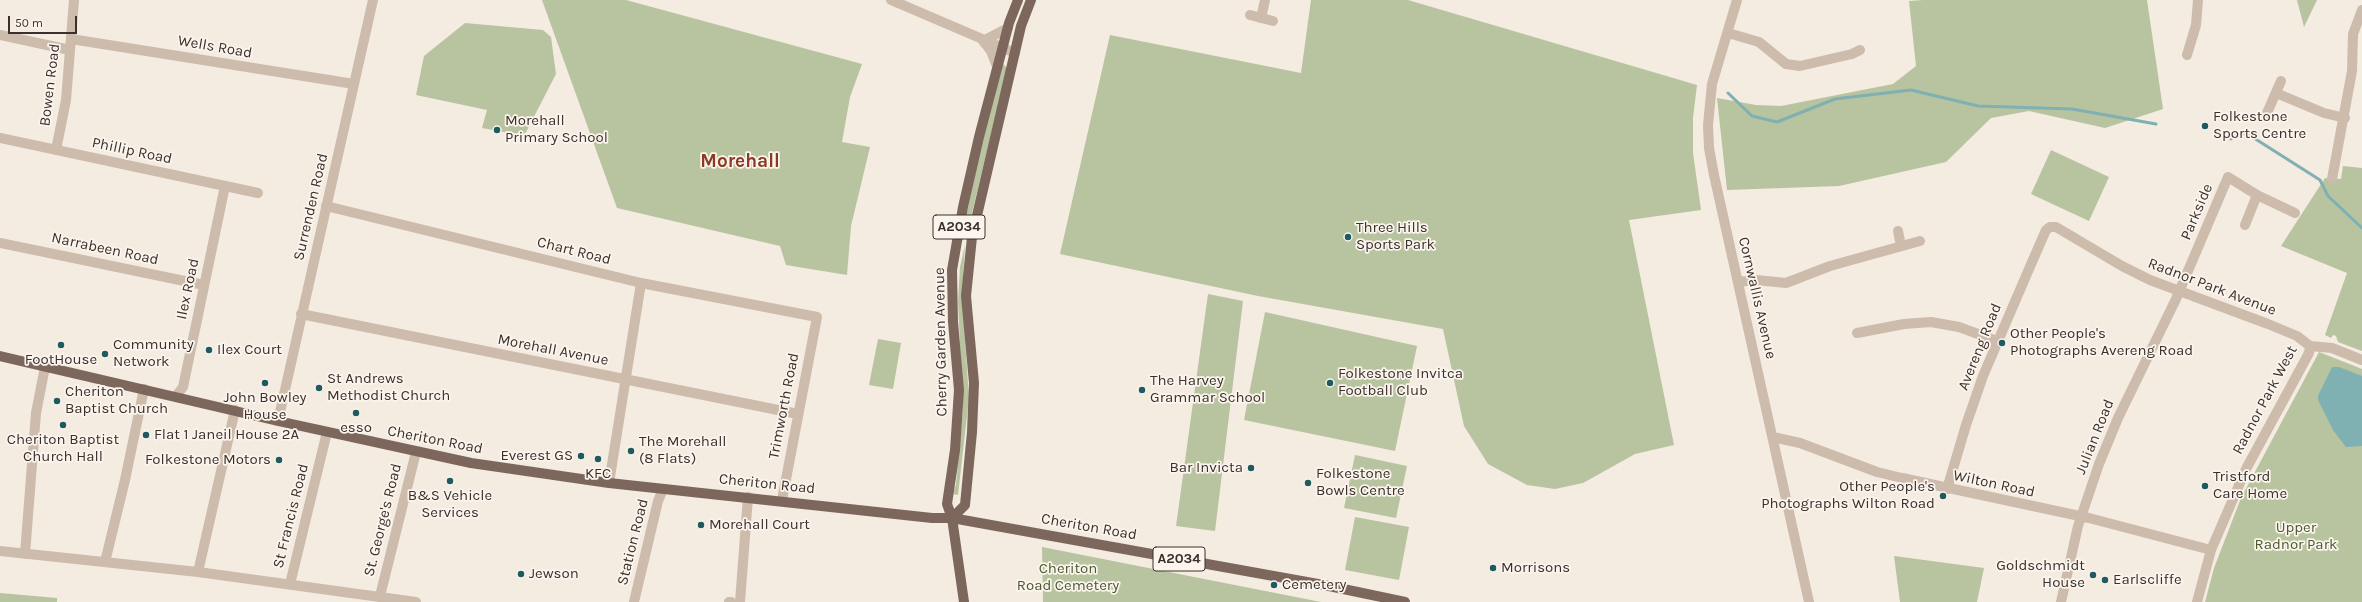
<!DOCTYPE html>
<html>
<head>
<meta charset="utf-8">
<style>
  body { margin:0 }
  #map { position:relative; width:2362px; height:602px; overflow:hidden; background:#f4ebe1; font-family:Karla,sans-serif }
  canvas { display:block }
  .scale { position:absolute; left:8px; top:16px; width:69px; height:18px; box-sizing:border-box; border:2px solid #3b302b; border-top:0; padding-left:5px; font-size:12px; line-height:14px; white-space:nowrap; color:#3b302b; -webkit-text-stroke:3px #fbf5ee; paint-order:stroke }
</style>
</head>
<body>
<div id="map">
<canvas width="2362" height="602"></canvas>
<div class="scale">50 m</div>
</div>
<script>
const c = document.querySelector('canvas').getContext('2d');
c.lineJoin = 'round';
function fillPath(path, color) { c.fillStyle = color; c.fill(path, 'evenodd'); }
const toPath = rows => new Path2D(rows.map(r => 'M' + r).join(''));
function strokePath(path, color, width, dash) { c.strokeStyle = color; c.lineWidth = width; c.lineCap = dash ? 'butt' : 'round'; c.setLineDash(dash || []); c.stroke(path); }
function write(font, color, halo, rows, align = 'center') {
  c.font = font + ' Karla,sans-serif'; c.lineWidth = 3.5; c.setLineDash([]); c.textBaseline = 'middle'; c.strokeStyle = halo; c.fillStyle = color; for (const [text, x, y, turn = 0] of rows) {
    c.save(); c.translate(x, y); c.rotate((+turn || 0) * Math.PI / 180); c.textAlign = isNaN(turn) ? turn : align; if (halo) c.strokeText(text, 0, 0); c.fillText(text, 0, 0); c.restore();
  }
}
const green = toPath([
  [542,0,626,0,862,64,850,97,842,142,870,147,851,226,847,275,786,265,780,246,617,208],
  [1311,0,1408,0,1697,85,1693,118,1693,153,1701,210,1629,220,1674,445,1635,454,1583,483,1555,489,1527,485,1488,464,1464,426,1443,329,1258,296,1060,254,1110,35,1301,73],
  [1923,0,2147,0,2163,109,2105,128,2029,111,1991,118,1946,162,1839,186,1727,190,1717,98,1756,105,1781,106,1893,84,1916,66,1909,1],
  [2297,0,2317,0,2304,27],
  [465,23,543,30,551,37,556,74,524,136,482,128,487,110,416,95,424,56],
  [1003,64,1007,68,970,221,967,223,965,222,981,146],
  [2051,150,2109,177,2089,221,2031,194],
  [2343,166,2362,168,2362,351,2338,342,2336,336,2333,335,2331,338,2325,335,2347,273,2281,246,2325,178,2341,179],
  [965,245,962,295,969,398,958,495,953,494,956,484,963,408,958,301,960,267],
  [1208,294,1243,301,1215,531,1176,526],
  [1265,312,1417,346,1395,451,1244,420],
  [878,339,901,343,893,389,869,385],
  [2319,352,2362,369,2362,602,2205,602,2214,568,2241,498],
  [1355,455,1407,466,1396,518,1344,508],
  [1355,517,1409,527,1399,580,1345,570],
  [1042,547,1321,602,1043,602],
  [1894,556,1984,568,1977,602,1900,602],
  [0,593,57,598,57,602,0,602]
]);
const water = toPath([
  [2332,367,2339,367,2362,376,2362,446,2346,447,2333,430,2318,400,2318,396]
]);
const stream = toPath([
  [1728,93,1752,116,1777,122,1835,99,1911,90,1978,106,2072,109,2156,124],
  [2231,139,2237,135,2246,133,2320,180,2328,196,2362,228]
]);
const minor = toPath([
  [891,0,1015,53],
  [1737,0,1712,84,1708,125,1709,148,1714,175,1809,602],
  [1250,15,1273,21],
  [1261,18,1265,0],
  [1728,33,1759,42,1786,64,1800,66,1852,54,1860,50],
  [0,35,70,50],
  [71,39,354,84],
  [983,41,991,51,998,69],
  [983,41,1008,28],
  [2187,55,2196,25,2198,0],
  [2276,93,2324,113,2345,118],
  [2267,113,2281,81],
  [0,138,258,193],
  [56,150,66,100,74,0],
  [2332,179,2352,71,2353,34,2362,10],
  [326,206,641,283,817,317,782,500],
  [2245,225,2257,195],
  [1898,231,1901,246],
  [0,243,204,285],
  [1738,282,1756,280,1786,283,1830,266,1920,241],
  [301,314,798,414],
  [1857,333,1904,324,1931,322,1959,327,1997,341],
  [176,396,183,387,225,186],
  [278,421,373,0],
  [1773,437,1800,443,1877,472,1902,478,2089,518,2211,550],
  [609,483,641,283],
  [1947,489,1966,425,1983,376,2032,262,2046,230,2050,227,2056,227,2122,266,2150,280,2268,324,2297,336,2310,346,2332,348,2362,360],
  [0,551,198,572,416,602],
  [25,554,36,413,45,367],
  [105,562,125,480,144,389],
  [198,572,235,410],
  [290,584,327,432],
  [380,596,416,452],
  [634,602,658,501,663,489],
  [729,602,731,602],
  [740,602,748,497],
  [2061,602,2078,526,2099,464,2118,418,2176,299,2228,177,2257,195,2295,213],
  [2197,602,2211,550,2246,469,2309,353,2310,346]
]);
const major = toPath([
  [0,356,278,421,471,463,609,483,932,518,952,518,1329,586,1405,602],
  [952,518,965,505,972,432,974,383,966,296,972,237,1021,26,1031,0],
  [964,602,952,518,947,504,955,450,959,390,953,322,952,270,963,207,979,137,1009,23,1018,0]
]);
const markers = [
  [2205,126,4,"#1f5a5e"],
  [497,130,4,"#1f5a5e"],
  [1348,237,4,"#1f5a5e"],
  [2002,343,4,"#1f5a5e"],
  [61,345,4,"#1f5a5e"],
  [209,350,4,"#1f5a5e"],
  [105,354,4,"#1f5a5e"],
  [265,383,4,"#1f5a5e"],
  [1330,383,4,"#1f5a5e"],
  [319,388,4,"#1f5a5e"],
  [1142,390,4,"#1f5a5e"],
  [57,401,4,"#1f5a5e"],
  [356,413,4,"#1f5a5e"],
  [63,425,4,"#1f5a5e"],
  [146,435,4,"#1f5a5e"],
  [631,451,4,"#1f5a5e"],
  [581,456,4,"#1f5a5e"],
  [598,459,4,"#1f5a5e"],
  [279,460,4,"#1f5a5e"],
  [1251,468,4,"#1f5a5e"],
  [450,481,4,"#1f5a5e"],
  [1308,483,4,"#1f5a5e"],
  [2205,486,4,"#1f5a5e"],
  [1943,496,4,"#1f5a5e"],
  [701,525,4,"#1f5a5e"],
  [1493,568,4,"#1f5a5e"],
  [521,574,4,"#1f5a5e"],
  [2093,575,4,"#1f5a5e"],
  [2105,580,4,"#1f5a5e"],
  [1274,585,4,"#1f5a5e"]
];
const shields = [
  [959,227,52],
  [1179,559,52]
];
const shieldNames = [
  ["A2034",959,227],
  ["A2034",1179,559]
];
const streetNames = [
  ["Wells Road",215,47,10],
  ["Bowen Road",50,85,-83],
  ["Phillip Road",132,151,12],
  ["Surrenden Road",311,207,-77],
  ["Parkside",2197,212,-67],
  ["Narrabeen Road",105,249,12],
  ["Chart Road",574,251,14],
  ["Radnor Park Avenue",2212,287,21],
  ["Ilex Road",188,289,-78],
  ["Cornwallis Avenue",1757,298,77],
  ["Cherry Garden Avenue",941,342,-91],
  ["Avereng Road",1980,347,-68],
  ["Morehall Avenue",553,350,11],
  ["Radnor Park West",2265,400,-62],
  ["Trimworth Road",784,406,-79],
  ["Julian Road",2095,437,-68],
  ["Cheriton Road",435,440,11],
  ["Cheriton Road",767,484,6],
  ["Wilton Road",1994,484,12],
  ["St Francis Road",291,516,-76],
  ["St. George's Road",383,520,-76],
  ["Cheriton Road",1089,527,10],
  ["Station Road",633,542,-76]
];
const poiNames = [
  ["Folkestone",2213,117],
  ["Sports Centre",2213,134],
  ["Morehall",505,121],
  ["Primary School",505,138],
  ["Three Hills",1356,228],
  ["Sports Park",1356,245],
  ["Other People's",2010,334],
  ["Photographs Avereng Road",2010,351],
  ["Community",113,345],
  ["Network",113,362],
  ["Ilex Court",217,350],
  ["FootHouse",61,360,"center"],
  ["Folkestone Invitca",1338,374],
  ["Football Club",1338,391],
  ["St Andrews",327,379],
  ["Methodist Church",327,396],
  ["The Harvey",1150,381],
  ["Grammar School",1150,398],
  ["Cheriton",65,392],
  ["Baptist Church",65,409],
  ["John Bowley",265,398,"center"],
  ["House",265,415,"center"],
  ["esso",356,428,"center"],
  ["Flat 1 Janeil House 2A",154,435],
  ["Cheriton Baptist",63,440,"center"],
  ["Church Hall",63,457,"center"],
  ["The Morehall",639,442],
  ["(8 Flats)",639,459],
  ["Everest GS",573,456,"right"],
  ["Folkestone Motors",271,460,"right"],
  ["Bar Invicta",1243,468,"right"],
  ["KFC",598,474,"center"],
  ["Folkestone",1316,474],
  ["Bowls Centre",1316,491],
  ["Tristford",2213,477],
  ["Care Home",2213,494],
  ["Other People's",1935,487,"right"],
  ["Photographs Wilton Road",1935,504,"right"],
  ["B&S Vehicle",450,496,"center"],
  ["Services",450,513,"center"],
  ["Morehall Court",709,525],
  ["Goldschmidt",2085,566,"right"],
  ["House",2085,583,"right"],
  ["Morrisons",1501,568],
  ["Jewson",529,574],
  ["Earlscliffe",2113,580],
  ["Cemetery",1282,585]
];
const parkNames = [
  ["Upper",2296,528],
  ["Radnor Park",2296,545],
  ["Cheriton",1068,569],
  ["Road Cemetery",1068,586]
];
const districtNames = [
  ["Morehall",740,162]
];
fillPath(green, '#b8c4a0');
fillPath(water, '#7fb0b2');
strokePath(stream, '#7fb0b2', 3);
strokePath(minor, '#cdbbac', 10);
strokePath(major, '#7d675c', 10);
for (const [x, y, r, color] of markers) { const dot = new Path2D(); dot.arc(x, y, r, 0, 2 * Math.PI); c.fillStyle = color; c.fill(dot); strokePath(dot, '#fbf5ee', 1.5); }
for (const [x, y, w] of shields) { const box = new Path2D(); box.roundRect(x - w / 2, y - 12, w, 24, 3); c.fillStyle = '#fbf5ee'; c.fill(box); strokePath(box, '#3b302b', 1); }
write('bold 14px', '#3b302b', null, shieldNames);
write('15px', '#3b302b', '#fbf5ee', streetNames);
write('15px', '#3b302b', '#fbf5ee', poiNames, 'left');
write('15px', '#4a5a2e', '#fbf5ee', parkNames);
write('bold 19px', '#8c3b22', '#fbf5ee', districtNames);
</script>
</body>
</html>
